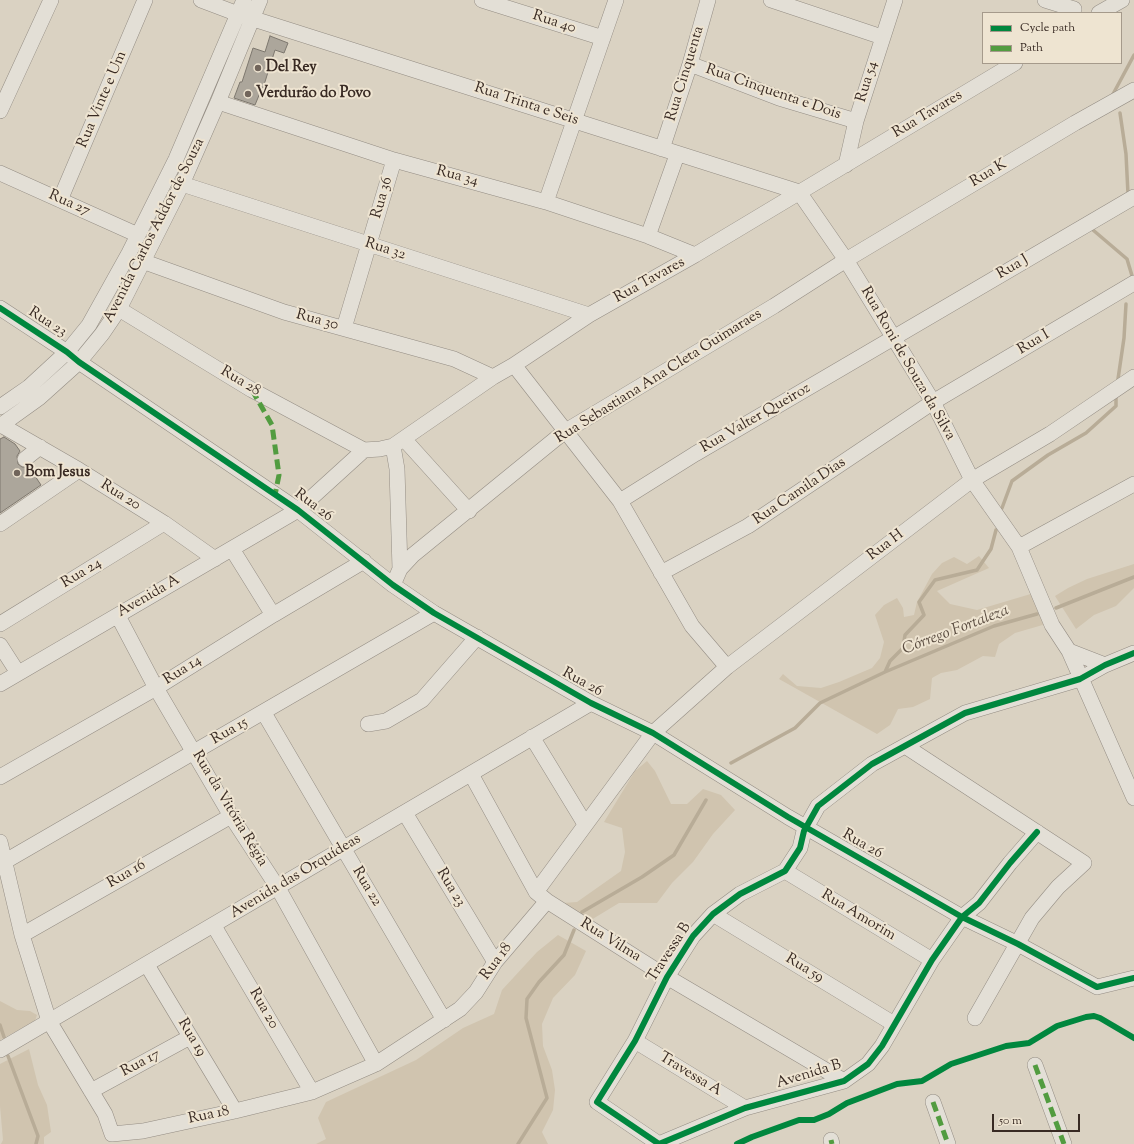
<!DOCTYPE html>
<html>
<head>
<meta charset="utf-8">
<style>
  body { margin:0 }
  #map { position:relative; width:1134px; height:1144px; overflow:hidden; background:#dad2c2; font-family:"Sorts Mill Goudy",serif }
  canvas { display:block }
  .legend { position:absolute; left:982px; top:12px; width:140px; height:52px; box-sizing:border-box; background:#eee4d1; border:1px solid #a59a8b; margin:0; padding:5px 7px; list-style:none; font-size:12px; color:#382a23 }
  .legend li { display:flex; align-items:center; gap:8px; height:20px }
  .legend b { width:20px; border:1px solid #a59a8b }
  .scale { position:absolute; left:992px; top:1114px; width:88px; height:18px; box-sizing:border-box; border:2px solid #382a23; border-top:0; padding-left:5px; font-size:12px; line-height:14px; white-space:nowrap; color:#382a23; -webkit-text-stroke:3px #eee4d1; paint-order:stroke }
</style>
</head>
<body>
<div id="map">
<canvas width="1134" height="1144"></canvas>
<ul class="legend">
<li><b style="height:5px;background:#00873e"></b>Cycle path</li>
<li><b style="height:5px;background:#529c40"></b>Path</li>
</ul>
<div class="scale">50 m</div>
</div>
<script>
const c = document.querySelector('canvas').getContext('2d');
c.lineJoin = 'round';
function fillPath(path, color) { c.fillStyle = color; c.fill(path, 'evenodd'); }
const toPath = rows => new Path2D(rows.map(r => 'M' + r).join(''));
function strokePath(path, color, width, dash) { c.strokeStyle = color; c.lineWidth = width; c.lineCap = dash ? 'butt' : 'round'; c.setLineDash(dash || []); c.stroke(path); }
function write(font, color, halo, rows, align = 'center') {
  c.font = font + ' "Sorts Mill Goudy",serif'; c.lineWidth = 4; c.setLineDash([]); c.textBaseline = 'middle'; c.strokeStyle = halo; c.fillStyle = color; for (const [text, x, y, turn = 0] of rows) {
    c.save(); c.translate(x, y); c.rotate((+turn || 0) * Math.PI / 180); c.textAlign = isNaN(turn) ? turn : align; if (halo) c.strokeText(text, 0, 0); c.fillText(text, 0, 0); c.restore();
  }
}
const green = toPath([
  [979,556,989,568,937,591,950,604,977,610,1034,593,1046,624,1015,633,999,644,995,657,983,656,957,670,941,673,932,678,930,699,913,707,898,709,890,725,877,734,779,679,783,674,797,686,821,688,839,682,872,668,880,658,884,642,875,615,884,605,897,598,903,608,904,617,914,615,917,602,932,574,942,563,954,557,967,564],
  [1134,564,1134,588,1116,606,1094,615,1076,629,1055,596,1068,588,1087,579],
  [647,761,655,771,671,804,687,804,703,789,721,795,735,810,713,834,693,862,672,883,657,903,619,903,591,920,563,903,577,902,621,871,625,852,622,828,604,822,635,771],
  [558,935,586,951,575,975,553,998,542,1024,543,1046,552,1070,555,1090,553,1110,542,1132,548,1144,316,1144,326,1139,318,1118,326,1102,416,1060,463,1028,494,1014,502,990,537,952],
  [0,1001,17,1010,30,1011,37,1015,35,1021,0,1040],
  [29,1049,38,1085,47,1105,51,1132,44,1137,44,1144,1,1144,3,1140,0,1106,0,1064]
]);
const stream = toPath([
  [1112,96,1134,55],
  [1120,113,1126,154,1128,194],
  [1093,230,1127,259,1133,279],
  [1118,379,1124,338,1126,304],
  [1002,508,1012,481,1048,455,1086,433,1116,406,1116,398],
  [1056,608,1134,577],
  [885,672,890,661,903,648,905,635,924,615,919,602,935,580,977,570,991,549,996,530],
  [731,763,795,728,820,703,885,672,994,626,1037,614],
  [582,912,642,877,674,855,706,800],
  [0,1025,4,1037],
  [8,1056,38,1136,36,1144],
  [518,1144,547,1098,526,1018,527,999,539,982,564,955,574,930]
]);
const building = toPath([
  [270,36,288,43,284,53,275,50,263,88,262,88,255,105,234,98,240,82,242,82,253,48,265,52,270,36],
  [4,437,15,444,20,451,17,456,18,464,22,467,29,467,41,485,0,513,0,439,4,437]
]);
const minor = toPath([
  [201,0,238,14,799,192,846,260,933,402,972,480,1019,547,1052,625,1069,651,1105,665],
  [482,0,603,38],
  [771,0,882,37],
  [1045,0,1074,9],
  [1099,13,1122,0],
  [690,64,779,98,856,121],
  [218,102,394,160,546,202,648,236,695,255],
  [0,111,51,0],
  [662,149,690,64,708,0],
  [846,165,856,121,895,0],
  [0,173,138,235],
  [182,184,589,315],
  [60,200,145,0],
  [546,202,616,0],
  [648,236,677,155],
  [142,261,284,312,454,359,493,377],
  [0,308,67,352,79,362,298,510,393,585,434,613,591,703,653,733,788,817,962,917,1018,944,1097,987,1134,978],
  [119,309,252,390,364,450],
  [344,328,394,160],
  [514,365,620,501,692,626,727,667],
  [0,407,29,387,67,352,89,325,128,255,176,159,244,0],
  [1,425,79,470,164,523,215,559],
  [0,426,39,398,79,362,102,334,119,309,182,184,218,102,260,0],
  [404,439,469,511],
  [393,446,397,469,400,569],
  [25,459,40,447],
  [620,501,695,454,1134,197],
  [0,524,79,470],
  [1019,547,1134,484],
  [232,549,273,615],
  [661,573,748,526,933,402,1134,283],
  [393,585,400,569,413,555,564,432,774,306,846,260,1075,123,1134,90],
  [118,616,156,688,231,816,278,888,376,1064],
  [0,624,164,523],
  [0,645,18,673],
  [1069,651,1134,798],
  [0,684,298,510,364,450,380,449,393,446,493,377,514,365,589,315,695,255,1015,63],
  [264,713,444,1020],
  [368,724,386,721,422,700,477,637],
  [532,737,585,824],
  [905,746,1084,863,1058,887,1032,918,975,1018],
  [471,774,536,892,547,901,667,977,844,1081],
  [0,777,156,688,273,615,364,561],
  [405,813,495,962],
  [1037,832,1010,863,979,903,962,917,932,960,882,1046,868,1064,844,1081,745,1108,659,1144,597,1102,635,1041,667,977,693,936,713,914,740,894,785,871,800,848,804,831,818,806,872,764,965,713,1080,679,1105,665,1134,653],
  [0,842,22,935,49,1021,105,1114,112,1134,143,1131,235,1111,312,1092,376,1064,460,1009,476,992,495,962,547,901],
  [4,862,434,613],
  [785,871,932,960],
  [536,892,653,733,727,667,972,480,1050,434,1134,377],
  [713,914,894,1024],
  [214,926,312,1092],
  [22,935,231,816],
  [147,965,235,1111],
  [635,1041,745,1108],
  [0,1050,591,703],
  [1035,1065,1064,1144],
  [91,1091,190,1037],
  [933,1102,948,1144],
  [831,1140,832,1144]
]);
const quiet = toPath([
  [252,390,272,425,279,475,275,495],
  [1035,1065,1064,1144],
  [933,1102,948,1144],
  [831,1140,832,1144]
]);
const cycleway = toPath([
  [0,308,67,352,79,362,298,510,393,585,434,613,591,703,653,733,788,817,962,917,1018,944,1097,987,1134,978],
  [1037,832,1010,863,979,903,962,917,932,960,882,1046,868,1064,844,1081,745,1108,659,1144,597,1102,635,1041,667,977,693,936,713,914,740,894,785,871,800,848,804,831,818,806,872,764,965,713,1080,679,1105,665,1134,653],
  [737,1144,752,1137,799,1120,814,1120,829,1114,847,1103,897,1084,922,1081,951,1064,1006,1046,1029,1043,1057,1026,1086,1017,1094,1016,1100,1018,1134,1038]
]);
const markers = [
  [258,68,4,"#71655b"],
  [248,94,4,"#71655b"],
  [17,473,4,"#71655b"]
];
const streetNames = [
  ["Rua 40",554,23,18],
  ["Rua Cinquenta",686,74,-73],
  ["Rua 54",868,82,-73],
  ["Rua Cinquenta e Dois",773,93,19],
  ["Rua Vinte e Um",103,100,-67],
  ["Rua Trinta e Seis",526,105,18],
  ["Rua Tavares",928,115,-31],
  ["Rua K",989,174,-31],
  ["Rua 34",457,177,15],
  ["Rua 36",383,198,-74],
  ["Rua 27",69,204,24],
  ["Avenida Carlos Addor de Souza",155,231,-63],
  ["Rua 32",385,250,18],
  ["Rua J",1013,268,-30],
  ["Rua Tavares",650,281,-29],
  ["Rua 30",317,321,15],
  ["Rua 23",47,323,33],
  ["Rua I",1034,343,-31],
  ["Rua Roni de Souza da Silva",907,364,60],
  ["Rua Sebastiana Ana Cleta Guimaraes",659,377,-32],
  ["Rua 28",240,382,31],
  ["Rua Valter Queiroz",756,419,-30],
  ["Rua Camila Dias",800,492,-34],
  ["Rua 20",120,496,32],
  ["Rua 26",313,506,37],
  ["Rua H",886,546,-37],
  ["Rua 24",82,574,-31],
  ["Avenida A",149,597,-30],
  ["Rua 14",183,671,-32],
  ["Rua 26",582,683,29],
  ["Rua 15",230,732,-30],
  ["Rua da Vitória Régia",229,809,59],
  ["Rua 26",862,845,30],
  ["Rua 16",127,875,-30],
  ["Avenida das Orquídeas",296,877,-31],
  ["Rua 22",366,887,59],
  ["Rua 23",450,888,59],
  ["Rua Amorim",858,916,31],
  ["Rua Vilma",610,941,32],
  ["Travessa B",670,953,-57],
  ["Rua 18",497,962,-53],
  ["Rua 59",804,969,31],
  ["Rua 20",263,1009,60],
  ["Rua 19",191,1038,59],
  ["Rua 17",141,1064,-28],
  ["Travessa A",690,1075,31],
  ["Avenida B",809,1075,-17],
  ["Rua 18",209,1116,-12]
];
const poiNames = [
  ["Del Rey",266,68],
  ["Verdurão do Povo",256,94],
  ["Bom Jesus",25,473]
];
const waterNames = [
  ["Córrego Fortaleza",956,631,-21]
];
fillPath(green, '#d0c4af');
strokePath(stream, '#b8ac97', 3.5);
fillPath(building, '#aca69b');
strokePath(building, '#7d776e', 1);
strokePath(minor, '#948d84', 16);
strokePath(minor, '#e3dfd6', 15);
strokePath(quiet, '#529c40', 5, [10, 5]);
strokePath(cycleway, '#00873e', 6);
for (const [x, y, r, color] of markers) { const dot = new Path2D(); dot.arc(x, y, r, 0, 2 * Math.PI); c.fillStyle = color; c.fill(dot); strokePath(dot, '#eee4d1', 1.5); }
write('15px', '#382a23', '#eee4d1', streetNames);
write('bold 15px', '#382a23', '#eee4d1', poiNames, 'left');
write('italic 16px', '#5a4c40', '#eee4d1', waterNames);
</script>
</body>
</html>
